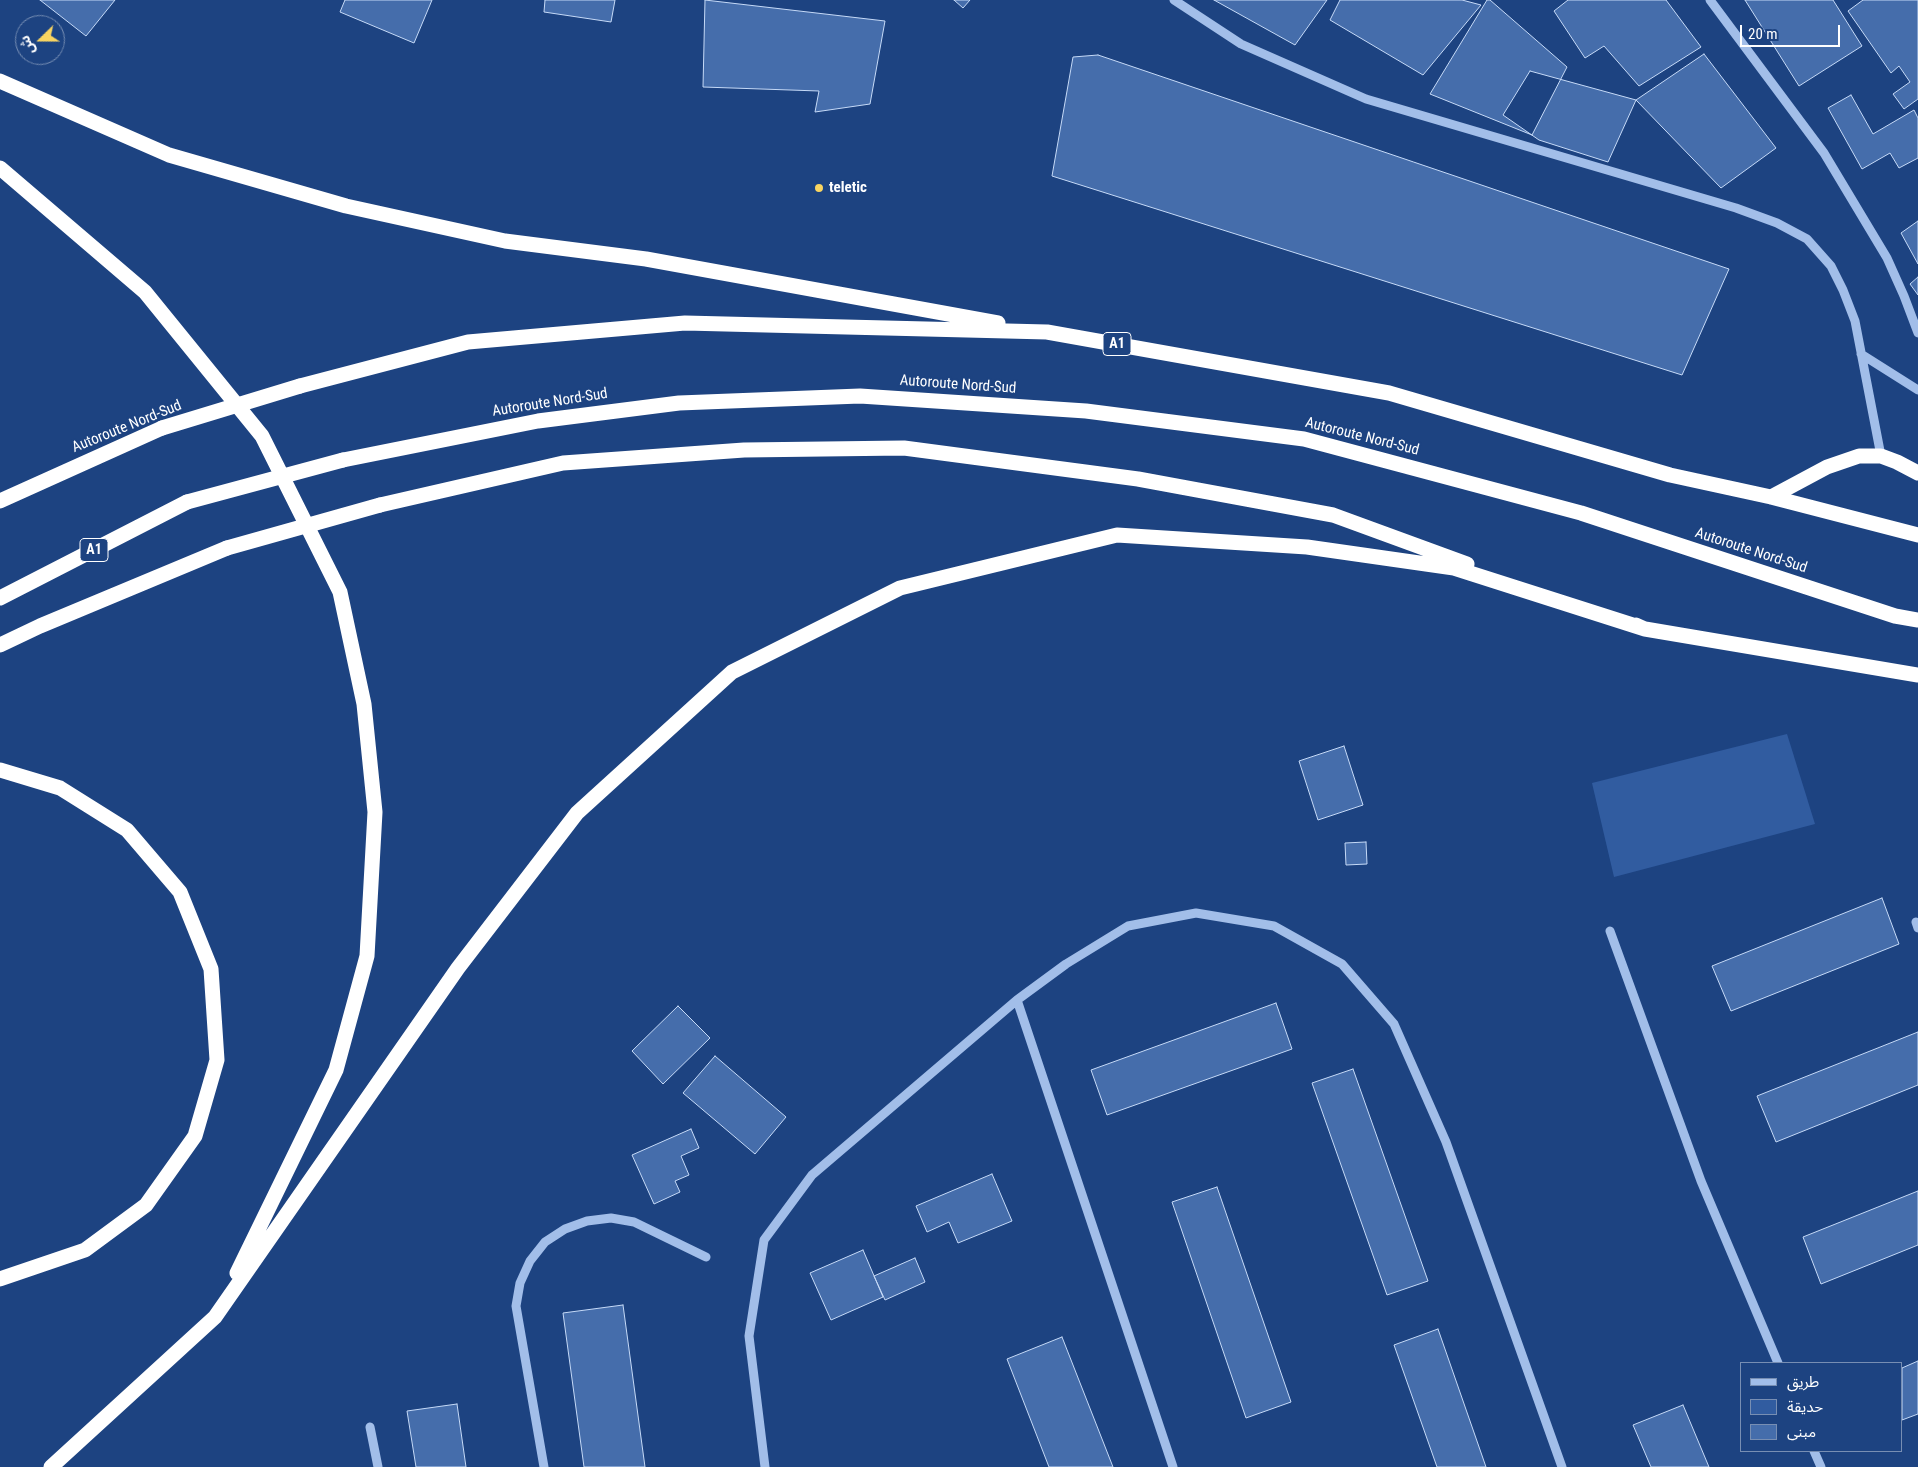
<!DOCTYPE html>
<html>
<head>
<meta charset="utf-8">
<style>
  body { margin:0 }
  #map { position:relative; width:1918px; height:1467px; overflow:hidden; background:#1d4381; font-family:"Roboto Condensed","Noto Sans Arabic",sans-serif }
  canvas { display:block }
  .legend { position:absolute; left:1740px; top:1362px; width:162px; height:90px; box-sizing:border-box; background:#1d4381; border:1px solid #778eb3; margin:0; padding:6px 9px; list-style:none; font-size:15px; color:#fff }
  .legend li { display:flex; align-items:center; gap:10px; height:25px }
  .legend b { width:25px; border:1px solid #778eb3 }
  .north { position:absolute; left:15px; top:15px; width:50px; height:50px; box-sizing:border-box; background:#1d4381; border:1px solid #778eb3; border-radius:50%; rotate:248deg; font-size:14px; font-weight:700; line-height:20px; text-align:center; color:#fff }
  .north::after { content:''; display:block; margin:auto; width:18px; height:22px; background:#f9d561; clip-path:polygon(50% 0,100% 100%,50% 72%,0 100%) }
  .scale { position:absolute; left:1740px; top:25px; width:100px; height:22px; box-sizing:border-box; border:2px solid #fff; border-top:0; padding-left:6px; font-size:15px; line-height:18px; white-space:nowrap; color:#fff; -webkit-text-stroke:4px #1d4381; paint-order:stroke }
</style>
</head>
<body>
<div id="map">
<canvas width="1918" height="1467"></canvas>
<ul class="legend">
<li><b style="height:6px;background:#a2bee9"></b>طريق</li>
<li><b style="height:14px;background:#315ca0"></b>حديقة</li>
<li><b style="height:14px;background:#456dab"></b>مبنى</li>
</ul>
<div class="north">ش</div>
<div class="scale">20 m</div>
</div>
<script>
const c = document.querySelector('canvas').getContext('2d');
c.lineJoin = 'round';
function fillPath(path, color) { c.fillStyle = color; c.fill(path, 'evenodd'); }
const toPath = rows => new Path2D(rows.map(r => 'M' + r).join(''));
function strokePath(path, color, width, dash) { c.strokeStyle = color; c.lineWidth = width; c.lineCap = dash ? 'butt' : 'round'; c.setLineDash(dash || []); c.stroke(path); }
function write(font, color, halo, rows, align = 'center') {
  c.font = font + ' "Roboto Condensed",sans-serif'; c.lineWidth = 4; c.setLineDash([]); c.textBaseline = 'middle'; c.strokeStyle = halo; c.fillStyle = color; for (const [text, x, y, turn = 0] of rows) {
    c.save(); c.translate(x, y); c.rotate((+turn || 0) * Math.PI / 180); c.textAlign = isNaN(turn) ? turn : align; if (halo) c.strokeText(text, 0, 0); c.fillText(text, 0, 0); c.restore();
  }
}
const green = toPath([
  [1787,734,1815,824,1614,877,1592,783]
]);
const building = toPath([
  [40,0,115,0,86,36,40,0],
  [345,0,432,0,414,43,340,12,345,0],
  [545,0,615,0,611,22,544,12,545,0],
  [705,0,885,21,870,104,815,112,819,91,703,87,705,0],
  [954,0,970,0,963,8,954,0],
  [1214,0,1327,0,1295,45,1214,0],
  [1340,0,1462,0,1481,5,1423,75,1330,20,1340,0],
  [1487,0,1490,0,1567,67,1532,135,1430,94,1487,0],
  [1568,0,1666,0,1701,47,1639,86,1604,46,1585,58,1554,11,1568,0],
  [1745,0,1833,0,1862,46,1799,86,1745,0],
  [1863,0,1918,0,1918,99,1904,109,1893,94,1910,82,1899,66,1891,73,1848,11,1863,0],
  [1704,54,1776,148,1721,188,1636,100,1704,54],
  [1098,55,1729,269,1682,375,1052,176,1073,57,1098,55],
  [1530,71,1636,100,1608,162,1539,140,1503,115,1530,71],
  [1851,95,1873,134,1914,110,1918,118,1918,158,1899,168,1890,153,1862,169,1828,108,1851,95],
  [1918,221,1918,264,1901,233,1918,221],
  [1918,277,1918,295,1910,284,1918,277],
  [1344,746,1363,805,1318,820,1299,761,1344,746],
  [1366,842,1367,864,1346,865,1345,843,1366,842],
  [1882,898,1899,944,1731,1011,1712,966,1882,898],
  [1276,1003,1292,1049,1107,1115,1091,1070,1276,1003],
  [678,1006,710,1038,663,1084,632,1051,678,1006],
  [1918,1032,1918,1085,1776,1142,1757,1096,1918,1032],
  [715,1056,786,1117,755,1154,683,1093,715,1056],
  [1353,1069,1428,1281,1387,1295,1312,1083,1353,1069],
  [691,1129,699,1148,681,1156,689,1175,675,1181,680,1192,654,1204,632,1155,691,1129],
  [992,1174,1012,1221,958,1243,949,1222,927,1232,916,1206,992,1174],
  [1217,1187,1291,1402,1246,1418,1172,1202,1217,1187],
  [1918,1191,1918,1245,1821,1284,1803,1237,1918,1191],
  [863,1250,883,1297,831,1320,810,1273,863,1250],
  [915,1258,925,1282,885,1300,874,1276,915,1258],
  [623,1305,645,1467,584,1467,563,1313,623,1305],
  [1438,1329,1486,1467,1437,1467,1394,1345,1438,1329],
  [1062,1337,1113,1467,1049,1467,1007,1359,1062,1337],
  [1918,1361,1918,1414,1902,1420,1902,1368,1918,1361],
  [457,1404,466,1467,416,1467,407,1411,457,1404],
  [1683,1405,1709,1467,1651,1467,1633,1425,1683,1405]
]);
const minor = toPath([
  [1174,0,1241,44,1366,99,1736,208,1777,223,1807,239,1831,266,1843,290,1855,321,1881,456],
  [1710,0,1824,153,1887,258,1904,296,1918,333],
  [1861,354,1918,390],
  [1916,922,1918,928],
  [1610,931,1701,1181,1778,1363],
  [1017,1000,1173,1467],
  [370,1427,378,1467],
  [1814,1451,1821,1467],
  [544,1467,516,1306,520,1283,530,1261,545,1242,565,1229,587,1221,611,1218,634,1222,706,1257],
  [765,1467,749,1336,764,1240,812,1175,1017,1000,1066,964,1128,926,1196,913,1274,926,1342,964,1394,1024,1446,1142,1562,1467]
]);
const highway = toPath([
  [0,81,169,155,346,206,505,241,646,259,998,323],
  [0,168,145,292,262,436,340,592,364,704,375,812,367,956,336,1070,237,1273],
  [300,386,468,342,685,323,1047,332,1389,393,1670,475,1771,497,1918,535],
  [343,460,538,421,679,403,860,396,1086,411,1304,439,1581,513,1895,616,1918,620],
  [1771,497,1827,467,1859,456,1881,456,1897,462,1918,473],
  [0,501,162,428],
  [380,505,563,463,744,450,904,448,1138,479,1333,515,1467,564],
  [0,598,187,502],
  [1636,625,1645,629,1918,675],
  [0,645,40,626,227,548],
  [0,770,60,788,127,830,180,892,211,969,217,1060,195,1136,146,1205,85,1250,0,1279],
  [51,1467,215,1317,458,968,577,813,732,672,900,588,1117,535,1307,547,1454,568,1645,629]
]);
const highwayBridge = toPath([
  [162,428,300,386],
  [187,502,343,460],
  [227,548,380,505]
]);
const markers = [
  [819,188,5,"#f9d561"]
];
const shields = [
  [1117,344,28],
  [94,550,28]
];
const shieldNames = [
  ["A1",1117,344],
  ["A1",94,550]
];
const poiNames = [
  ["teletic",829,188]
];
const streetNames = [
  ["Autoroute Nord-Sud",958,385,4],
  ["Autoroute Nord-Sud",550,403,-9],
  ["Autoroute Nord-Sud",127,427,-22],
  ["Autoroute Nord-Sud",1362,437,14],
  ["Autoroute Nord-Sud",1751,551,18]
];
fillPath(green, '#315ca0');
fillPath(building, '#456dab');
strokePath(building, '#c6daf7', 1);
strokePath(minor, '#a2bee9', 9);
strokePath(highway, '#fff', 15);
strokePath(highwayBridge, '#fff', 15);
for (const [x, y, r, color] of markers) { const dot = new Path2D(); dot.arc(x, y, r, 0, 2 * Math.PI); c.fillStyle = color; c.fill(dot); strokePath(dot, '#1d4381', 2); }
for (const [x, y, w] of shields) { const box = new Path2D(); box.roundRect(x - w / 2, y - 11.5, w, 23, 4); c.fillStyle = '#1d4381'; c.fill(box); strokePath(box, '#fff', 1); }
write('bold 14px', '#fff', null, shieldNames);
write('bold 15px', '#fff', '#1d4381', poiNames, 'left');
write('15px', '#fff', '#1d4381', streetNames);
</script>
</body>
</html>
